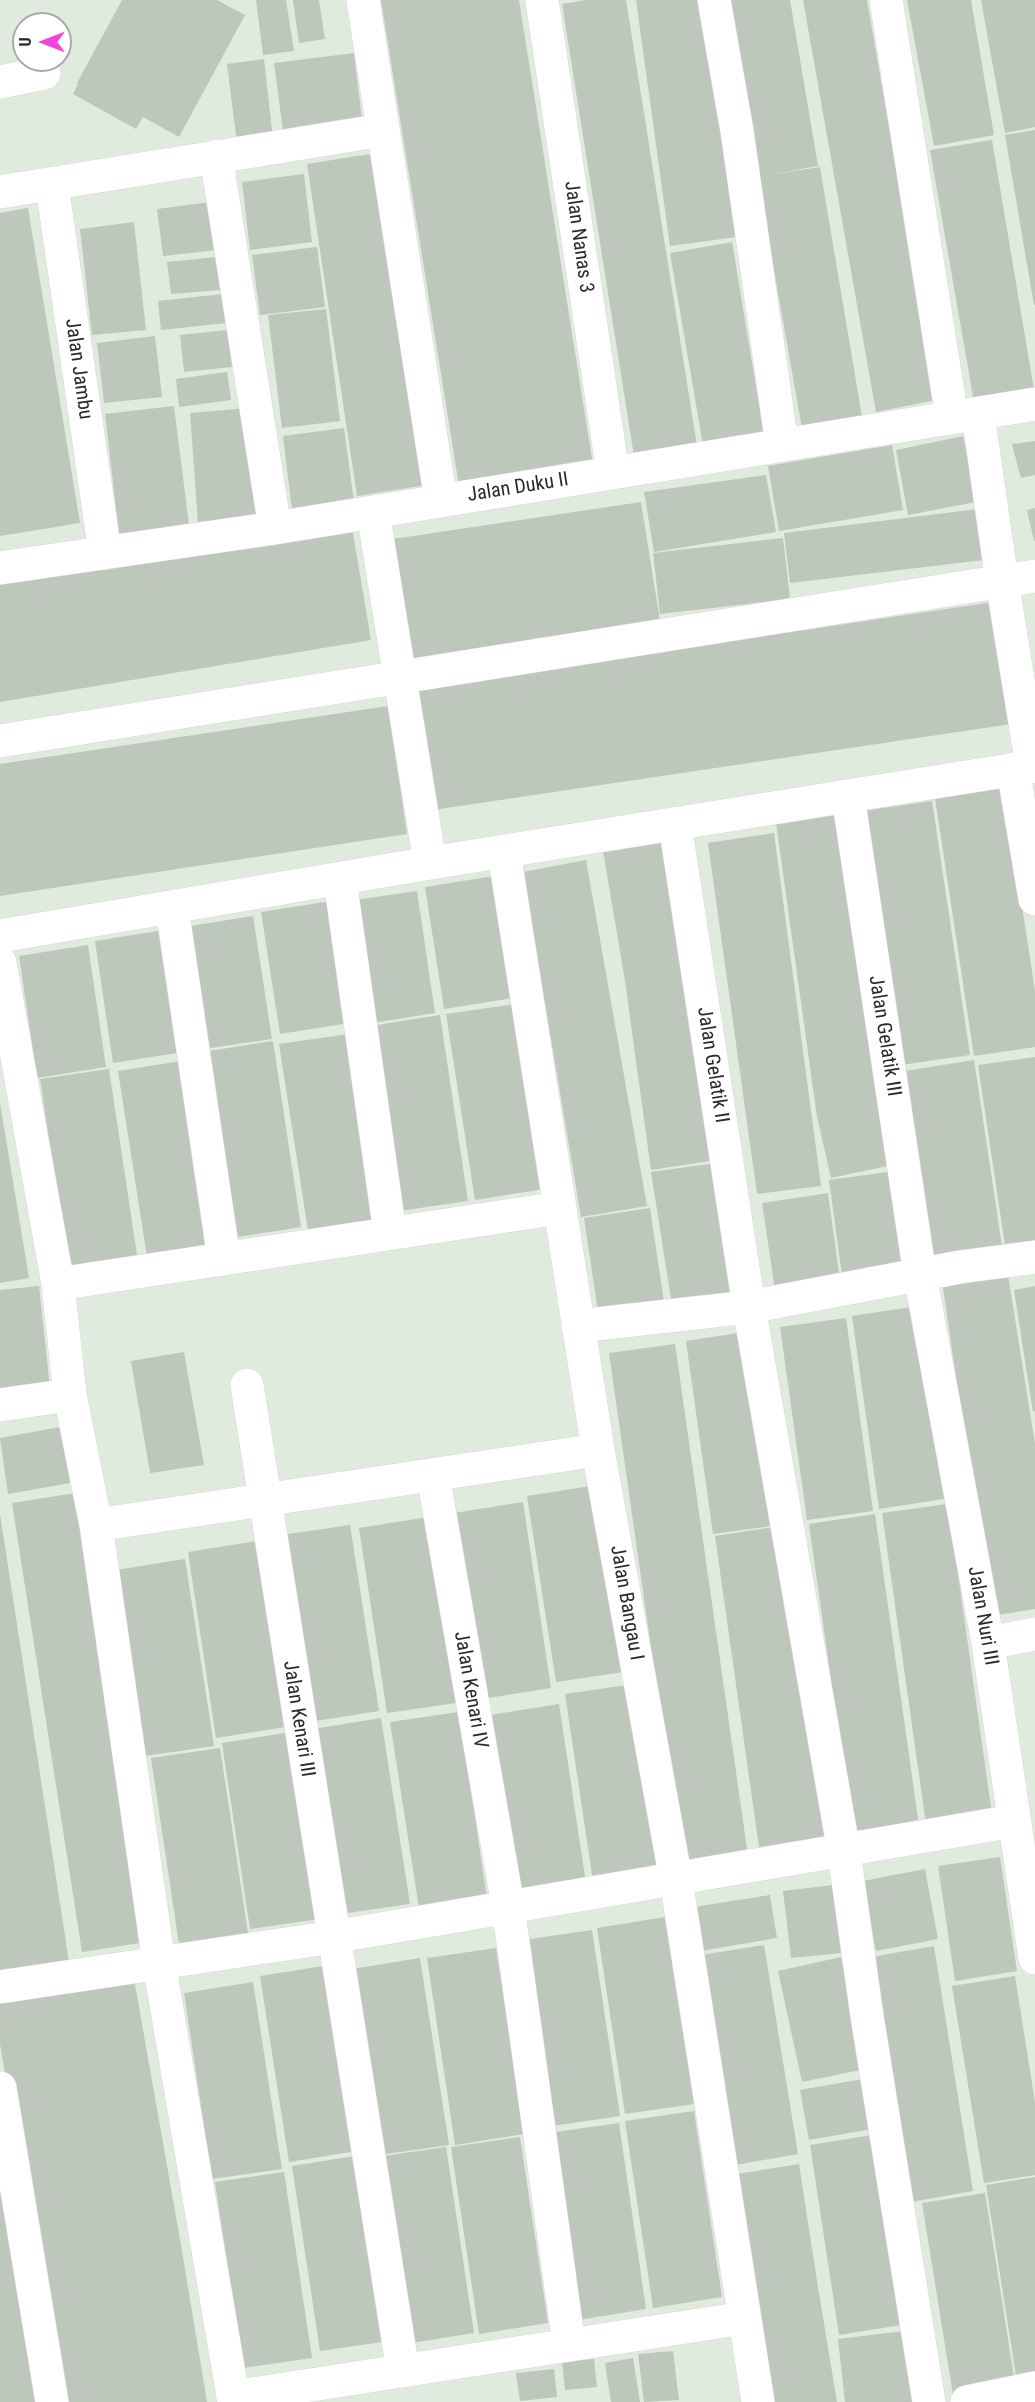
<!DOCTYPE html>
<html>
<head>
<meta charset="utf-8">
<style>
  body { margin:0 }
  #map { position:relative; width:1035px; height:2402px; overflow:hidden; background:#deebdd; font-family:"Roboto Condensed",sans-serif }
  canvas { display:block }
  .north { position:absolute; left:12px; top:12px; width:60px; height:60px; box-sizing:border-box; background:#fff; border:2px solid #aaa; border-radius:50%; rotate:270deg; font-size:16px; font-weight:700; line-height:24px; text-align:center; color:#2a2a2a }
  .north::after { content:''; display:block; margin:auto; width:21px; height:27px; background:#f144db; clip-path:polygon(50% 0,100% 100%,50% 72%,0 100%) }
</style>
</head>
<body>
<div id="map">
<canvas width="1035" height="2402"></canvas>
<div class="north">U</div>
</div>
<script>
const c = document.querySelector('canvas').getContext('2d');
c.lineJoin = 'round';
function fillPath(path, color) { c.fillStyle = color; c.fill(path, 'evenodd'); }
const toPath = rows => new Path2D(rows.map(r => 'M' + r).join(''));
function strokePath(path, color, width, dash) { c.strokeStyle = color; c.lineWidth = width; c.lineCap = dash ? 'butt' : 'round'; c.setLineDash(dash || []); c.stroke(path); }
function write(font, color, halo, rows, align = 'center') {
  c.font = font + ' "Roboto Condensed",sans-serif'; c.lineWidth = 4.5; c.setLineDash([]); c.textBaseline = 'middle'; c.strokeStyle = halo; c.fillStyle = color; for (const [text, x, y, turn = 0] of rows) {
    c.save(); c.translate(x, y); c.rotate((+turn || 0) * Math.PI / 180); c.textAlign = isNaN(turn) ? turn : align; if (halo) c.strokeText(text, 0, 0); c.fillText(text, 0, 0); c.restore();
  }
}
const building = toPath([
  [122,0,217,0,245,15,179,137,143,117,136,129,73,94,78,84,77,83],
  [256,0,286,0,294,51,263,55],
  [293,0,319,0,325,39,299,43],
  [381,0,519,0,593,465,459,486],
  [587,0,626,0,697,446,634,456,562,4],
  [636,0,704,0,737,237,670,246],
  [726,0,790,0,818,166,769,175,820,167,862,417,802,428],
  [803,0,867,0,936,400,876,412],
  [907,0,971,0,994,135,934,146],
  [981,0,1035,0,1035,127,1005,133],
  [354,53,363,128,284,138,274,63],
  [264,59,273,139,237,143,227,64],
  [1035,130,1035,305,1034,305,1005,135],
  [992,140,1034,390,974,402,930,150],
  [376,153,426,485,357,496,307,164],
  [304,174,312,242,250,250,242,182],
  [211,202,217,250,163,256,157,209],
  [28,208,80,523,0,536,0,213],
  [134,222,146,330,92,335,80,229],
  [732,242,764,435,703,445,670,253],
  [317,247,325,307,260,315,252,255],
  [217,257,220,290,171,294,167,262],
  [223,294,226,323,161,330,158,301],
  [326,309,340,421,282,428,268,315],
  [228,330,232,367,184,372,180,335],
  [155,336,162,397,104,403,97,343],
  [227,372,231,400,179,407,176,379],
  [174,406,189,525,119,534,105,414],
  [249,408,257,517,198,522,190,413],
  [344,428,354,502,292,510,283,436],
  [963,436,976,502,908,515,896,450],
  [1035,441,1035,475,1021,478,1012,444],
  [892,445,903,510,779,531,768,466],
  [766,475,776,532,654,552,644,492],
  [641,502,661,627,411,664,393,539],
  [1035,508,1035,541,1034,541,1027,510],
  [978,509,984,560,790,583,784,533],
  [351,521,371,640,0,702,0,580],
  [783,538,790,599,660,614,653,553],
  [1000,601,1018,723,433,810,415,688],
  [388,706,407,834,0,896,0,764],
  [1004,788,1035,991,1035,1047,974,1056,935,798],
  [932,801,970,1055,901,1065,863,811],
  [841,813,892,1165,831,1178,817,1117,776,823],
  [774,833,821,1186,757,1194,708,843],
  [669,842,716,1160,651,1170,625,981,603,851],
  [586,860,647,1206,581,1217,523,872],
  [494,876,513,998,444,1009,425,887],
  [417,891,435,1013,366,1024,348,901],
  [331,901,349,1023,280,1034,261,912],
  [253,916,272,1039,203,1049,184,927],
  [164,930,183,1052,113,1063,95,941],
  [88,945,106,1067,37,1078,19,956],
  [516,1004,544,1189,475,1200,446,1014],
  [440,1015,468,1201,399,1211,371,1026],
  [349,1034,376,1220,308,1230,279,1044],
  [273,1041,301,1227,232,1238,203,1052],
  [1035,1057,1035,1247,1006,1252,978,1065],
  [188,1060,215,1246,147,1257,118,1071],
  [974,1060,1002,1246,933,1257,905,1071],
  [109,1069,137,1255,68,1266,40,1079],
  [0,1103,29,1278,0,1283],
  [717,1163,737,1295,672,1305,651,1172],
  [894,1171,908,1266,842,1275,829,1180],
  [828,1193,841,1288,776,1297,762,1203],
  [650,1208,664,1302,598,1312,584,1218],
  [1008,1275,1035,1444,1035,1609,991,1616,942,1281],
  [39,1286,50,1388,0,1394,0,1290],
  [1035,1286,1035,1411,1033,1412,1014,1290],
  [918,1306,944,1499,879,1509,852,1316],
  [846,1318,873,1511,807,1520,780,1327],
  [752,1331,779,1525,713,1534,686,1341],
  [675,1344,748,1856,682,1865,609,1353],
  [184,1352,204,1465,150,1473,131,1361],
  [60,1427,70,1483,8,1494,0,1438],
  [597,1485,624,1672,556,1682,527,1496],
  [75,1493,146,1942,82,1952,12,1503],
  [523,1502,551,1688,482,1699,454,1513],
  [948,1504,993,1821,927,1831,882,1513],
  [0,1514,69,1962,0,1973],
  [875,1514,920,1833,854,1842,809,1524],
  [428,1517,456,1703,387,1713,359,1528],
  [350,1525,379,1711,309,1722,282,1535],
  [781,1526,826,1845,760,1854,715,1536],
  [257,1541,285,1727,216,1738,188,1552],
  [185,1559,214,1746,145,1756,116,1570],
  [634,1684,662,1870,593,1881,565,1694],
  [559,1704,587,1890,518,1900,490,1715],
  [459,1712,487,1898,419,1908,390,1722],
  [381,1718,410,1904,340,1914,313,1729],
  [291,1732,319,1919,250,1929,222,1743],
  [220,1748,248,1933,179,1944,151,1758],
  [1000,1857,1017,1971,955,1981,938,1866],
  [925,1869,938,1939,876,1951,863,1881],
  [833,1885,841,1953,791,1958,783,1891],
  [770,1895,777,1938,701,1951,694,1907],
  [665,1917,694,2104,625,2114,597,1928],
  [592,1930,620,2116,552,2126,523,1940],
  [764,1945,798,2154,735,2165,701,1955],
  [934,1946,973,2191,911,2202,872,1957],
  [496,1948,524,2134,455,2145,427,1958],
  [841,1957,865,2069,802,2082,778,1971],
  [420,1958,449,2145,379,2155,352,1969],
  [330,1965,357,2151,289,2162,260,1976],
  [133,1973,181,2245,207,2402,62,2402,19,2157,0,2044,0,1996],
  [1015,1976,1035,2102,1035,2175,984,2183,952,1986],
  [253,1982,282,2169,212,2179,184,1993],
  [863,2079,872,2129,809,2140,800,2090],
  [694,2111,722,2297,653,2308,625,2121],
  [619,2123,646,2309,578,2320,549,2133],
  [872,2135,901,2325,839,2335,810,2145],
  [520,2137,548,2323,479,2334,451,2147],
  [446,2147,474,2333,405,2344,377,2157],
  [361,2155,389,2341,320,2351,292,2166],
  [799,2164,817,2281,837,2402,773,2402,737,2174],
  [284,2172,312,2358,243,2368,215,2182],
  [1035,2177,1035,2379,1017,2382,986,2185],
  [0,2186,36,2402,0,2402],
  [985,2193,1016,2390,954,2401,922,2203],
  [904,2331,913,2402,845,2402,838,2339],
  [673,2351,679,2400,644,2402,638,2354],
  [633,2358,640,2402,611,2402,605,2363],
  [594,2359,597,2387,565,2390,562,2362],
  [554,2369,557,2397,520,2401,516,2373]
]);
const minor = toPath([
  [363,0,441,501],
  [542,0,613,473],
  [714,0,737,131,782,445],
  [886,0,952,418],
  [0,82,44,73],
  [216,156,275,528],
  [52,185,105,553],
  [0,192,383,130],
  [978,414,1002,581,1032,766],
  [373,512,430,863],
  [0,568,275,528,1035,404],
  [0,741,1035,576],
  [1013,769,1035,899],
  [848,796,920,1275,988,1643,1035,1958],
  [675,824,749,1307,844,1852,867,2016,929,2402],
  [504,852,598,1450,676,1880,758,2402],
  [340,880,390,1233],
  [172,908,224,1259],
  [0,936,430,863,1035,766],
  [0,963,58,1284,70,1395,96,1525,159,1963,234,2402],
  [58,1284,559,1208],
  [578,1326,749,1307,960,1267,1035,1257],
  [247,1385,403,2371],
  [0,1405,70,1395],
  [433,1475,508,1906,569,2345],
  [96,1525,598,1450],
  [988,1643,1035,1634],
  [0,1987,333,1937,1014,1821],
  [0,2088,52,2402],
  [233,2397,744,2318],
  [967,2402,1035,2388]
]);
const streetNames = [
  ["Jalan Nanas 3",578,237,82],
  ["Jalan Jambu",78,369,82],
  ["Jalan Duku II",518,488,-9],
  ["Jalan Gelatik III",884,1036,81],
  ["Jalan Gelatik II",712,1065,81],
  ["Jalan Bangau I",626,1603,80],
  ["Jalan Nuri III",982,1616,80],
  ["Jalan Kenari IV",470,1690,80],
  ["Jalan Kenari III",298,1719,81]
];
fillPath(building, '#bdc7bc');
strokePath(minor, '#e2d2e0', 34);
strokePath(minor, '#fff', 33);
write('20px', '#2a2a2a', '#fff', streetNames);
</script>
</body>
</html>
